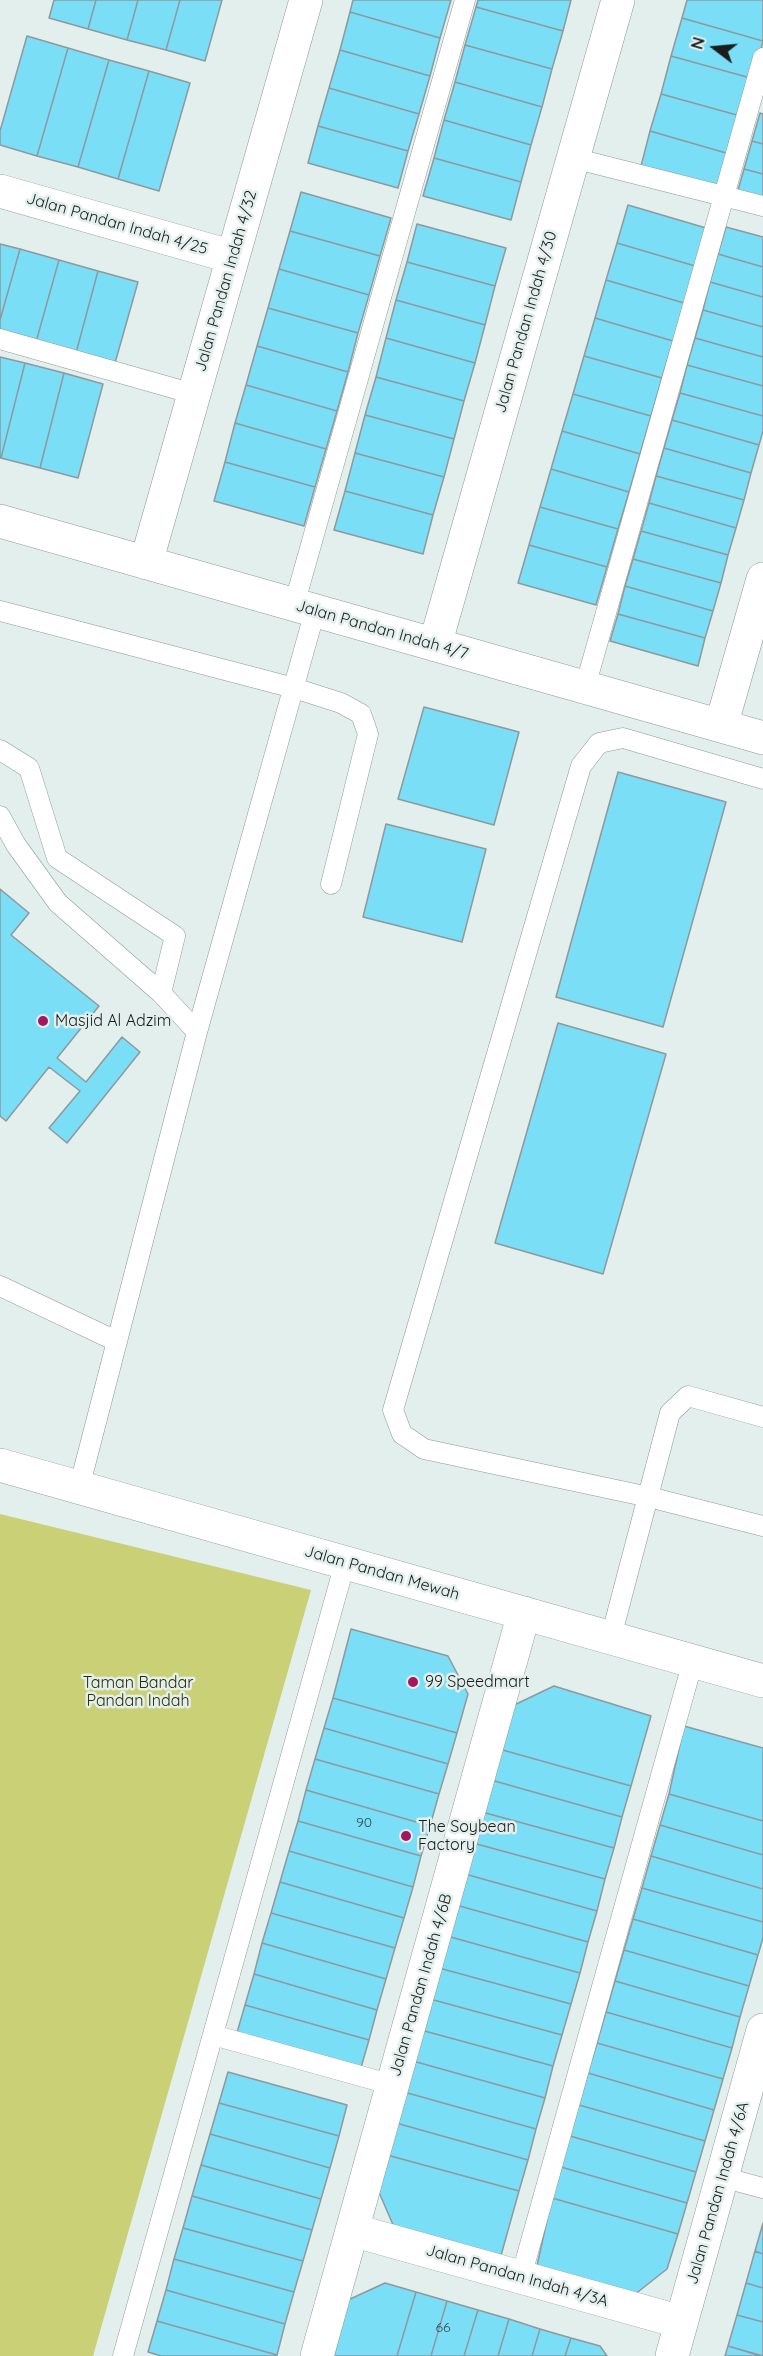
<!DOCTYPE html>
<html>
<head>
<meta charset="utf-8">
<style>
  body { margin:0 }
  #map { position:relative; width:763px; height:2356px; overflow:hidden; background:#e2efec; font-family:Quicksand,sans-serif }
  canvas { display:block }
  .north { position:absolute; left:685px; top:18px; width:60px; height:60px; -webkit-text-stroke:4px #e2efec; paint-order:stroke; rotate:286deg; font-size:16px; font-weight:700; line-height:24px; text-align:center; color:#191d1c }
  .north::after { content:''; display:block; margin:auto; width:21px; height:27px; background:#191d1c; clip-path:polygon(50% 0,100% 100%,50% 72%,0 100%) }
</style>
</head>
<body>
<div id="map">
<canvas width="763" height="2356"></canvas>
<div class="north">N</div>
</div>
<script>
const c = document.querySelector('canvas').getContext('2d');
c.lineJoin = 'round';
function fillPath(path, color) { c.fillStyle = color; c.fill(path, 'evenodd'); }
const toPath = rows => new Path2D(rows.map(r => 'M' + r).join(''));
function strokePath(path, color, width, dash) { c.strokeStyle = color; c.lineWidth = width; c.lineCap = dash ? 'butt' : 'round'; c.setLineDash(dash || []); c.stroke(path); }
function write(font, color, halo, rows, align = 'center') {
  c.font = font + ' Quicksand,sans-serif'; c.lineWidth = 5; c.setLineDash([]); c.textBaseline = 'middle'; c.strokeStyle = halo; c.fillStyle = color; for (const [text, x, y, turn = 0] of rows) {
    c.save(); c.translate(x, y); c.rotate((+turn || 0) * Math.PI / 180); c.textAlign = isNaN(turn) ? turn : align; if (halo) c.strokeText(text, 0, 0); c.fillText(text, 0, 0); c.restore();
  }
}
const green = toPath([
  [0,1514,311,1590,93,2356,0,2356]
]);
const building = toPath([
  [54,0,96,0,88,29,49,18,54,0],
  [96,0,138,0,127,40,88,29,96,0],
  [138,0,180,0,166,50,127,40,138,0],
  [180,0,222,0,205,61,166,50,180,0],
  [353,0,451,0,440,38,350,12,353,0],
  [478,0,571,0,563,31,476,7,478,0],
  [687,0,763,0,763,41,682,18,687,0],
  [476,7,563,31,552,69,465,45,476,7],
  [350,12,440,38,430,76,340,50,350,12],
  [682,18,763,41,754,79,671,56,682,18],
  [27,36,68,48,37,156,0,145,0,131,27,36],
  [465,45,552,69,542,107,455,82,465,45],
  [68,48,109,60,78,167,37,156,68,48],
  [340,50,430,76,419,114,329,88,340,50],
  [671,56,754,79,744,117,661,94,671,56],
  [109,60,149,71,118,179,78,167,109,60],
  [149,71,190,83,159,191,118,179,149,71],
  [455,82,542,107,531,145,444,120,455,82],
  [329,88,419,114,408,151,318,126,329,88],
  [661,94,744,117,733,155,650,131,661,94],
  [760,113,763,114,763,144,752,141,760,113],
  [444,120,531,145,521,182,434,158,444,120],
  [318,126,408,151,398,188,308,163,318,126],
  [650,131,733,155,722,193,640,170,650,131],
  [752,141,763,144,763,174,744,169,752,141],
  [434,158,521,182,511,220,423,196,434,158],
  [744,169,763,174,763,205,736,197,744,169],
  [301,192,391,218,380,256,290,231,301,192],
  [628,205,706,228,695,266,617,243,628,205],
  [417,224,506,248,495,286,407,262,417,224],
  [726,227,763,237,763,267,718,254,726,227],
  [290,231,380,256,369,295,279,269,290,231],
  [617,243,695,266,684,303,606,280,617,243],
  [0,244,20,249,0,320,0,244],
  [20,249,59,260,36,342,0,332,0,320,20,249],
  [718,254,763,267,763,297,710,282,718,254],
  [59,260,98,271,76,353,36,342,59,260],
  [407,262,495,286,485,325,396,300,407,262],
  [279,269,369,295,358,333,268,308,279,269],
  [98,271,138,282,115,363,76,353,98,271],
  [606,280,684,303,673,341,595,318,606,280],
  [710,282,763,297,763,327,703,310,710,282],
  [396,300,485,325,475,363,386,338,396,300],
  [268,308,358,333,348,372,257,346,268,308],
  [703,310,763,327,763,357,695,338,703,310],
  [595,318,673,341,662,378,584,356,595,318],
  [386,338,475,363,464,401,376,377,386,338],
  [695,338,763,357,763,386,687,365,695,338],
  [257,346,348,372,337,411,246,385,257,346],
  [584,356,662,378,651,416,573,394,584,356],
  [0,357,25,363,1,458,0,458,0,357],
  [25,363,64,373,40,468,1,458,25,363],
  [687,365,763,386,763,416,680,393,687,365],
  [64,373,103,384,78,478,40,468,64,373],
  [376,377,464,401,454,439,365,415,376,377],
  [246,385,337,411,326,449,235,423,246,385],
  [680,393,763,416,763,431,759,445,672,420,680,393],
  [573,394,651,416,640,454,562,431,573,394],
  [365,415,454,439,444,477,355,453,365,415],
  [672,420,759,445,751,473,664,448,672,420],
  [235,423,326,449,315,487,225,462,235,423],
  [562,431,640,454,629,492,551,469,562,431],
  [664,448,751,473,744,500,656,476,664,448],
  [355,453,444,477,433,515,345,491,355,453],
  [225,462,315,487,304,526,214,501,225,462],
  [551,469,629,492,618,529,540,507,551,469],
  [656,476,744,500,736,528,649,503,656,476],
  [345,491,433,515,423,554,334,530,345,491],
  [649,503,736,528,728,555,641,531,649,503],
  [540,507,618,529,607,567,529,545,540,507],
  [641,531,728,555,721,583,633,559,641,531],
  [529,545,607,567,596,605,518,583,529,545],
  [633,559,721,583,713,611,625,586,633,559],
  [625,586,713,611,705,638,618,614,625,586],
  [618,614,705,638,698,666,610,641,618,614],
  [424,707,519,732,494,825,398,799,424,707],
  [618,772,726,802,663,1027,556,997,618,772],
  [386,824,486,849,462,942,363,917,386,824],
  [0,889,29,913,11,935,99,1006,57,1058,86,1082,122,1037,140,1052,67,1143,49,1128,80,1091,49,1067,6,1121,0,1116,0,889],
  [558,1023,666,1054,603,1274,495,1243,558,1023],
  [351,1629,448,1656,468,1694,457,1733,333,1698,351,1629],
  [554,1686,651,1716,631,1786,499,1749,510,1707,554,1686],
  [333,1698,457,1733,448,1764,324,1728,333,1698],
  [684,1726,763,1748,763,1821,669,1794,684,1726],
  [324,1728,448,1764,439,1794,315,1759,324,1728],
  [499,1749,631,1786,622,1817,491,1780,499,1749],
  [315,1759,439,1794,430,1826,306,1790,315,1759],
  [491,1780,622,1817,614,1848,482,1812,491,1780],
  [306,1790,430,1826,421,1856,298,1821,306,1790],
  [669,1794,763,1821,763,1855,660,1825,669,1794],
  [482,1812,614,1848,605,1879,473,1843,482,1812],
  [298,1821,421,1856,413,1887,289,1851,298,1821],
  [660,1825,763,1855,763,1889,651,1856,660,1825],
  [473,1843,605,1879,597,1911,465,1874,473,1843],
  [289,1851,413,1887,404,1918,280,1882,289,1851],
  [651,1856,763,1889,763,1922,642,1888,651,1856],
  [465,1874,597,1911,588,1942,456,1905,465,1874],
  [280,1882,404,1918,395,1948,271,1913,280,1882],
  [642,1888,763,1922,763,1938,758,1955,633,1919,642,1888],
  [456,1905,588,1942,580,1973,447,1936,456,1905],
  [271,1913,395,1948,386,1979,262,1943,271,1913],
  [633,1919,758,1955,749,1986,624,1950,633,1919],
  [447,1936,580,1973,571,2004,439,1968,447,1936],
  [262,1943,386,1979,377,2010,254,1974,262,1943],
  [624,1950,749,1986,740,2017,615,1981,624,1950],
  [439,1968,571,2004,562,2035,430,1999,439,1968],
  [254,1974,377,2010,369,2040,245,2005,254,1974],
  [615,1981,740,2017,732,2048,606,2012,615,1981],
  [430,1999,562,2035,553,2066,421,2030,430,1999],
  [245,2005,369,2040,360,2071,236,2036,245,2005],
  [606,2012,732,2048,723,2079,597,2043,606,2012],
  [421,2030,553,2066,545,2098,413,2061,421,2030],
  [597,2043,723,2079,714,2110,588,2073,597,2043],
  [413,2061,545,2098,536,2129,404,2092,413,2061],
  [228,2072,347,2105,339,2136,219,2103,228,2072],
  [588,2073,714,2110,705,2141,579,2105,588,2073],
  [404,2092,536,2129,528,2160,396,2123,404,2092],
  [219,2103,339,2136,330,2168,210,2134,219,2103],
  [579,2105,705,2141,696,2172,570,2136,579,2105],
  [396,2123,528,2160,519,2191,387,2155,396,2123],
  [210,2134,330,2168,321,2199,201,2165,210,2134],
  [570,2136,696,2172,687,2203,561,2167,570,2136],
  [387,2155,519,2191,500,2259,394,2227,378,2190,387,2155],
  [201,2165,321,2199,312,2230,192,2196,201,2165],
  [561,2167,687,2203,678,2234,552,2198,561,2167],
  [192,2196,312,2230,303,2261,183,2228,192,2196],
  [552,2198,678,2234,667,2269,634,2295,536,2270,552,2198],
  [763,2223,763,2254,755,2251,763,2223],
  [183,2228,303,2261,294,2292,174,2259,183,2228],
  [755,2251,763,2254,763,2288,746,2283,755,2251],
  [174,2259,294,2292,285,2324,166,2290,174,2259],
  [385,2283,416,2292,397,2356,334,2356,348,2300,385,2283],
  [746,2283,763,2288,763,2322,737,2315,746,2283],
  [166,2290,285,2324,277,2355,157,2321,166,2290],
  [416,2292,447,2301,431,2356,397,2356,416,2292],
  [447,2301,478,2310,464,2356,431,2356,447,2301],
  [478,2310,509,2319,498,2356,464,2356,478,2310],
  [737,2315,763,2322,763,2356,728,2346,737,2315],
  [509,2319,540,2329,532,2356,498,2356,509,2319],
  [157,2321,277,2355,276,2356,161,2356,148,2352,157,2321],
  [540,2329,571,2338,565,2356,532,2356,540,2329],
  [571,2338,600,2346,607,2356,565,2356,571,2338],
  [728,2346,761,2356,725,2356,728,2346]
]);
const lane = toPath([
  [573,158,763,206],
  [0,339,194,394],
  [294,605,465,0],
  [0,611,294,688,341,703,361,714,368,734,331,884],
  [585,687,763,58],
  [0,750,29,768,57,858,175,936,161,993],
  [763,779,623,738,599,743,581,766,393,1410,402,1434,424,1449,649,1497,763,1526],
  [0,816,16,845,58,903,161,993,197,1032],
  [0,1286,116,1341],
  [79,1488,197,1032,315,611],
  [611,1637,670,1413,688,1396,763,1417],
  [213,2035,393,2085],
  [722,2177,763,2188],
  [521,2277,693,1661],
  [123,2356,345,1563]
]);
const street = toPath([
  [0,191,233,257],
  [0,521,763,738],
  [146,563,306,0],
  [435,645,618,0],
  [721,726,763,579],
  [0,1465,763,1681],
  [352,2230,681,2322],
  [317,2356,524,1613],
  [672,2356,763,2030]
]);
const markers = [
  [43,1021,6,"#a11761"],
  [413,1682,6,"#a11761"],
  [406,1836,6,"#a11761"]
];
const numberNames = [
  ["90",364,1823],
  ["66",443,2328]
];
const streetNames = [
  ["Jalan Pandan Indah 4/25",117,224,16],
  ["Jalan Pandan Indah 4/32",226,281,-74],
  ["Jalan Pandan Indah 4/30",526,322,-74],
  ["Jalan Pandan Indah 4/7",382,630,16],
  ["Jalan Pandan Mewah",382,1573,16],
  ["Jalan Pandan Indah 4/6B",421,1985,-74],
  ["Jalan Pandan Indah 4/6A",718,2193,-74],
  ["Jalan Pandan Indah 4/3A",517,2276,16]
];
const poiNames = [
  ["Masjid Al Adzim",55,1021],
  ["99 Speedmart",425,1682],
  ["The Soybean",418,1827],
  ["Factory",418,1845]
];
const parkNames = [
  ["Taman Bandar",138,1683],
  ["Pandan Indah",138,1701]
];
fillPath(green, '#cad075');
fillPath(building, '#7bdef7');
strokePath(building, '#8e999d', 1.5);
strokePath(lane, '#8e9997', 21);
strokePath(street, '#8e9997', 34);
strokePath(lane, '#fff', 20);
strokePath(street, '#fff', 33);
for (const [x, y, r, color] of markers) { const dot = new Path2D(); dot.arc(x, y, r, 0, 2 * Math.PI); c.fillStyle = color; c.fill(dot); strokePath(dot, '#e2efec', 2); }
write('14px', '#324d53', null, numberNames);
write('16px', '#191d1c', '#e2efec', streetNames);
write('16px', '#191d1c', '#e2efec', poiNames, 'left');
write('16px', '#2b2d01', '#e2efec', parkNames);
</script>
</body>
</html>
